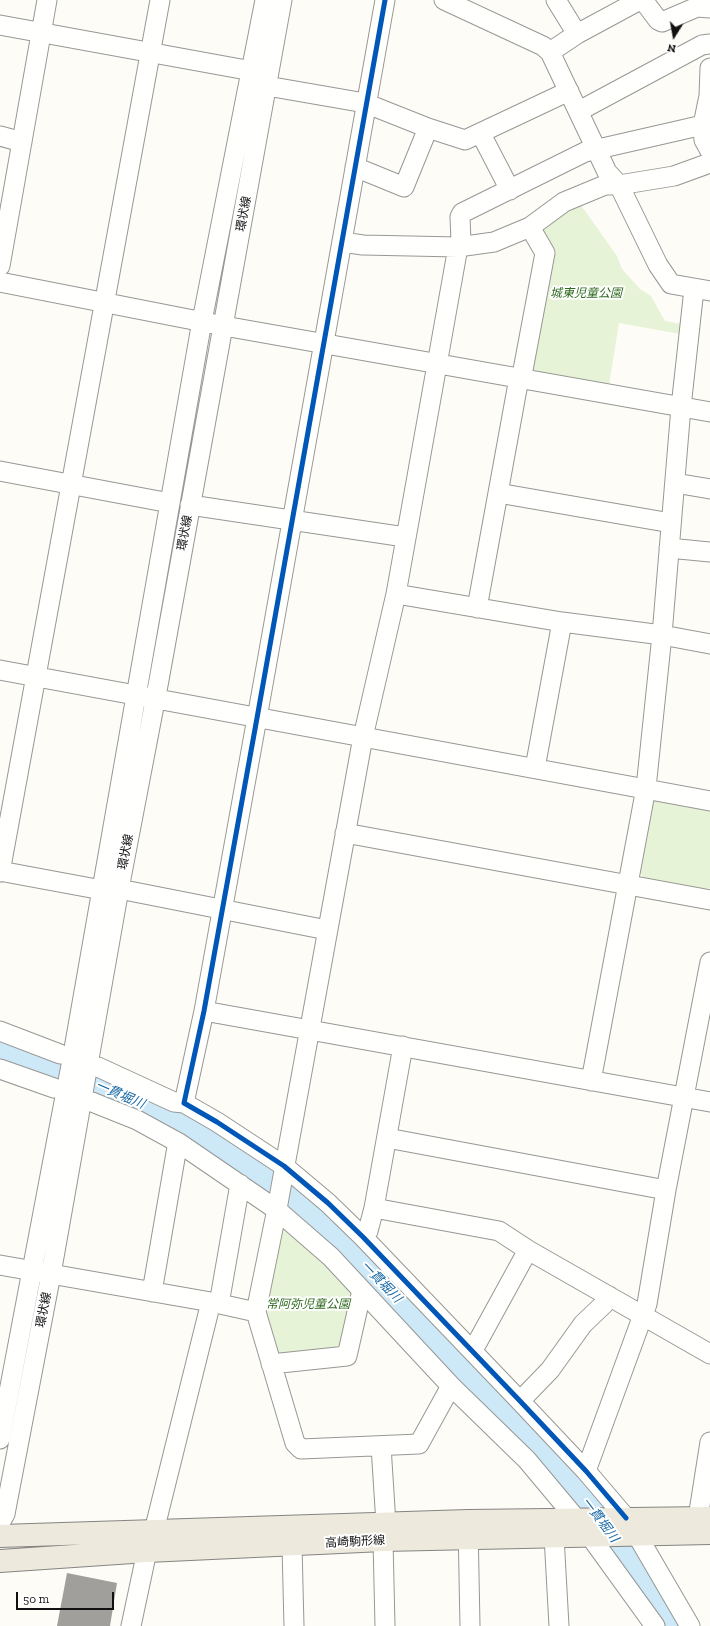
<!DOCTYPE html>
<html>
<head>
<meta charset="utf-8">
<style>
  body { margin:0 }
  #map { position:relative; width:710px; height:1626px; overflow:hidden; background:#fdfcf7; font-family:"Zilla Slab",serif }
  canvas { display:block }
  .north { position:absolute; left:654px; top:16px; width:40px; height:40px; -webkit-text-stroke:3px #fff; paint-order:stroke; rotate:191deg; font-size:11px; font-weight:700; line-height:16px; text-align:center; color:#111 }
  .north::after { content:''; display:block; margin:auto; width:14px; height:18px; background:#111; clip-path:polygon(50% 0,100% 100%,50% 72%,0 100%) }
  .scale { position:absolute; left:16px; top:1592px; width:98px; height:18px; box-sizing:border-box; border:2px solid #111; border-top:0; padding-left:5px; font-size:12px; line-height:14px; white-space:nowrap; color:#111; -webkit-text-stroke:3px #fff; paint-order:stroke }
</style>
</head>
<body>
<div id="map">
<canvas width="710" height="1626"></canvas>
<div class="north">N</div>
<div class="scale">50 m</div>
</div>
<script>
const c = document.querySelector('canvas').getContext('2d');
c.lineJoin = 'round';
function fillPath(path, color) { c.fillStyle = color; c.fill(path, 'evenodd'); }
const toPath = rows => new Path2D(rows.map(r => 'M' + r).join(''));
function strokePath(path, color, width, dash) { c.strokeStyle = color; c.lineWidth = width; c.lineCap = dash ? 'butt' : 'round'; c.setLineDash(dash || []); c.stroke(path); }
function write(font, color, halo, rows, align = 'center') {
  c.font = font + ' "Zilla Slab","Noto Sans JP",serif'; c.lineWidth = 4; c.setLineDash([]); c.textBaseline = 'middle'; c.strokeStyle = halo; c.fillStyle = color; for (const [text, x, y, turn = 0] of rows) {
    c.save(); c.translate(x, y); c.rotate((+turn || 0) * Math.PI / 180); c.textAlign = isNaN(turn) ? turn : align; if (halo) c.strokeText(text, 0, 0); c.fillText(text, 0, 0); c.restore();
  }
}
const green = toPath([
  [578,201,617,256,622,269,640,289,651,296,665,321,687,325,686,335,619,323,609,385,534,372,529,365,538,232],
  [655,795,710,808,710,888,700,892,645,881,640,872],
  [285,1228,327,1265,352,1292,339,1351,282,1355,275,1352,267,1312,280,1231]
]);
const river = toPath([
  [0,1051,128,1096,210,1140,265,1176,296,1200,334,1233,387,1288,583,1496,631,1560,671,1626]
]);
const building = toPath([
  [67,1573,117,1583,110,1626,57,1626]
]);
const minor = toPath([
  [444,0,543,46,550,52,607,172,619,185,658,265,671,284,710,291],
  [556,0,577,34],
  [643,0,658,20,662,22,697,7,710,8],
  [0,25,252,71],
  [550,52,577,34,640,0],
  [710,68,709,96,703,125,704,140,710,151],
  [267,86,365,103,428,128,465,140,569,91],
  [579,111,702,45,710,44],
  [481,134,510,190],
  [0,136,22,142],
  [355,167,404,187,428,128],
  [342,242,363,245,458,247,494,242,530,227,564,202,605,185,619,185,674,176,710,163],
  [0,266,47,0],
  [0,282,224,326,710,412],
  [0,471,170,503],
  [675,483,710,489],
  [498,493,671,523],
  [190,505,405,537],
  [669,548,710,552],
  [396,594,562,622,662,635,710,644],
  [477,608,519,378,523,370,545,253,530,227],
  [0,670,710,801],
  [535,768,562,622],
  [345,833,710,900],
  [0,871,102,890],
  [0,872,160,0],
  [119,889,327,930],
  [204,1011,710,1102],
  [0,1031,60,1054],
  [98,1067,174,1102,184,1103,217,1122,284,1166,328,1203,363,1237,520,1401,586,1471,626,1518],
  [0,1069,54,1088],
  [591,1081,646,788,662,635,681,407,694,289],
  [92,1102,137,1120,179,1143],
  [184,1103,204,1011,257,718,385,0],
  [387,1138,666,1190],
  [374,1208,499,1231,528,1250,710,1354],
  [363,1237,368,1231,374,1208,403,1046],
  [0,1265,211,1302,256,1312],
  [152,1292,177,1147,179,1143,277,1210,331,1257,451,1386,527,1460,578,1521],
  [219,1304,240,1184],
  [472,1350,477,1343,528,1250],
  [271,1364,347,1356,362,1290],
  [451,1386,419,1444,301,1449,295,1443,256,1312,277,1209,363,737,396,594,458,247,461,241,460,217,462,213,585,152,703,125],
  [520,1401,550,1370,583,1324,604,1304,609,1296],
  [0,1439,72,1060,202,321,265,0],
  [381,1446,386,1524],
  [586,1471,647,1304,666,1190,710,962],
  [698,1518,710,1442],
  [0,1523,5,1514,51,1274,119,889,159,680,282,0],
  [468,1524,470,1626],
  [154,1531,211,1302],
  [637,1535,690,1626],
  [554,1536,559,1626],
  [590,1536,655,1626],
  [383,1540,385,1626],
  [292,1546,294,1626],
  [131,1626,147,1551]
]);
const major = toPath([
  [0,1536,468,1521,710,1518],
  [0,1561,147,1551,383,1540,710,1533]
]);
const cycleway = toPath([
  [385,0,257,718,204,1011,184,1103,217,1122,284,1166,328,1203,363,1237,520,1401,586,1471,626,1518]
]);
const streetNames = [
  ["環状線",244,214,-80],
  ["環状線",185,533,-80],
  ["環状線",126,852,-79],
  ["環状線",44,1310,-79],
  ["高崎駒形線",355,1542,-3]
];
const parkNames = [
  ["城東児童公園",586,294],
  ["常阿弥児童公園",308,1305]
];
const waterNames = [
  ["一貫堀川",120,1095,23],
  ["一貫堀川",381,1282,46],
  ["一貫堀川",600,1520,53]
];
fillPath(green, '#e7f3d7');
strokePath(river, '#cde8f7', 24);
fillPath(building, '#a19f9c');
strokePath(minor, '#979795', 21);
strokePath(major, '#858482', 24);
strokePath(minor, '#fffffe', 19);
strokePath(major, '#ede9dc', 22);
strokePath(cycleway, '#0057b8', 5);
write('12px', '#111', '#fff', streetNames);
write('italic 12px', '#2f6b1f', '#fff', parkNames);
write('italic 13px', '#1768a6', '#fff', waterNames);
</script>
</body>
</html>
